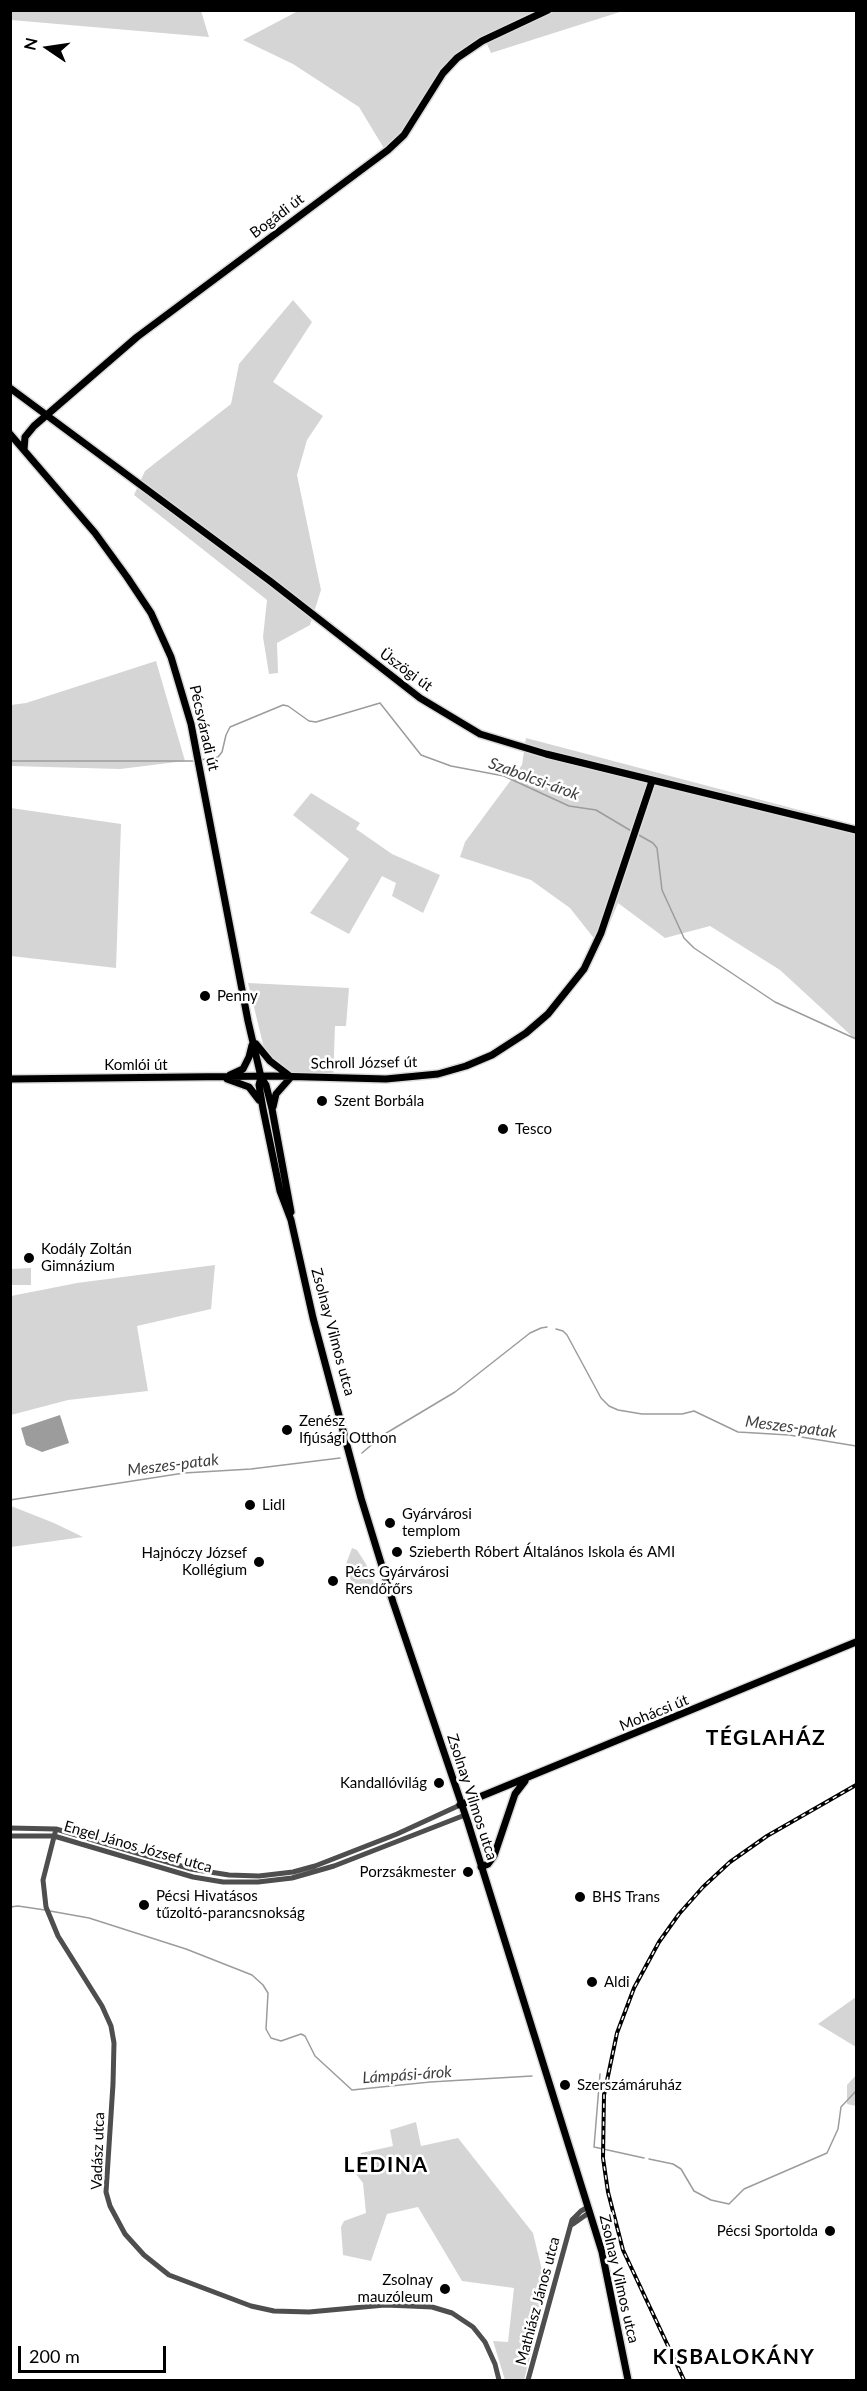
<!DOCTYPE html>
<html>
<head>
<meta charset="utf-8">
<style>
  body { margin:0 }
  #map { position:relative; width:867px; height:2391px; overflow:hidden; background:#fff; font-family:Lato,sans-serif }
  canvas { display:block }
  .frame { position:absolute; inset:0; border:12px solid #000; pointer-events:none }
  .north { position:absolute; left:18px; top:18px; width:60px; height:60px; -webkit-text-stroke:4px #fff; paint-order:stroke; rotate:283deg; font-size:16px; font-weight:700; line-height:24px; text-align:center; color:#000 }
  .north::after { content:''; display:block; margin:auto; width:21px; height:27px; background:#000; clip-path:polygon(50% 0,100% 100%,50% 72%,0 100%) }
  .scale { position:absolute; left:18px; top:2346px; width:148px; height:27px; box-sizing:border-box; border:3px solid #000; border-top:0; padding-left:8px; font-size:18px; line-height:21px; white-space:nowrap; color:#000; -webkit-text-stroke:4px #fff; paint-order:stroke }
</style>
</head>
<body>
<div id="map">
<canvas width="867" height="2391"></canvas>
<div class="frame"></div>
<div class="north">N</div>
<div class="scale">200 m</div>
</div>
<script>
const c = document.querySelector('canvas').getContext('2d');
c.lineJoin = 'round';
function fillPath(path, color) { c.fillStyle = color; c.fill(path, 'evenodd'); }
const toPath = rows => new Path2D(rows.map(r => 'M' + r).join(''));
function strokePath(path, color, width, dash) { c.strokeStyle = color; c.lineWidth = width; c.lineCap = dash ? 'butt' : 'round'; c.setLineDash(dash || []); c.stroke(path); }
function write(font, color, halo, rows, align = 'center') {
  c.font = font + ' Lato,sans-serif'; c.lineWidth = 5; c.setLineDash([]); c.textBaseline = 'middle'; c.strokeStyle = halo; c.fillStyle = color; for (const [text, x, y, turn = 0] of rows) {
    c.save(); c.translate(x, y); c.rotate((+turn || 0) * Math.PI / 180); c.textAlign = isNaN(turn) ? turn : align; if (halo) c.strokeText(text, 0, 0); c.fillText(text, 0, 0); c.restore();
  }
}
const green = toPath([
  [10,11,201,11,209,37,11,20],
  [298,11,623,11,491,53,487,44,440,74,415,120,388,155,359,107,293,64,243,40],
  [293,300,312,322,273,382,323,416,307,440,297,475,321,590,310,625,277,643,278,673,269,674,263,637,267,600,134,495,145,471,231,404,239,364],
  [156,661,185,761,120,769,11,766,11,705,26,703],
  [526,738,856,825,856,1040,780,970,710,926,665,938,618,903,600,946,570,908,531,880,460,857,465,842,522,765],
  [311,793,360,823,356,829,392,854,440,875,423,913,392,896,396,883,382,876,349,934,310,913,349,859,293,815],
  [11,808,121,824,116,968,11,956],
  [248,983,349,988,346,1026,335,1026,333,1082,291,1080,289,1070,265,1052],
  [215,1265,211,1309,137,1326,148,1391,68,1400,11,1415,11,1296,77,1283],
  [31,1268,31,1285,11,1285,11,1269],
  [10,1504,11,1506,54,1523,83,1537,11,1547],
  [352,1548,357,1550,366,1564,376,1588,355,1595,346,1564],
  [856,1997,856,2047,818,2024],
  [856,2075,856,2106,847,2104,847,2085],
  [416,2122,421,2146,458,2138,533,2233,547,2291,524,2380,505,2380,493,2341,508,2342,514,2288,462,2281,418,2207,387,2214,371,2261,343,2255,341,2227,344,2221,366,2213,363,2183,356,2174,361,2153,393,2146,390,2130]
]);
const water = toPath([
  [60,1415,69,1443,42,1452,26,1445,21,1428]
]);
const stream = toPath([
  [200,760,218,757,222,752,226,735,230,727,283,705,288,706,309,721,316,722,380,703,421,755,451,766,504,776,569,806,596,810,633,832],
  [10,761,195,761],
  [637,834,653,843,657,848,662,890,684,938,694,948,775,1002,856,1039],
  [556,1329,563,1331,567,1335,601,1398,609,1406,618,1410,642,1414,682,1414,694,1411,738,1432,789,1435,856,1446],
  [362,1453,383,1435,455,1392,530,1333,541,1328,547,1327],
  [10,1500,184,1473,251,1469,340,1458],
  [10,1907,18,1906,45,1910],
  [50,1911,89,1918,186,1949,252,1975,263,1985,268,1993,266,2029,271,2038,281,2041,301,2034,305,2036,315,2056,352,2090,430,2082,532,2076],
  [600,2074,594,2147,644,2158],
  [649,2159,673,2164,681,2169,694,2191,711,2200,729,2204,744,2189,827,2153,838,2129,841,2107,856,2091]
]);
const minor = toPath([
  [10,1828,56,1829,191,1869,229,1875,259,1876,293,1872,315,1866,397,1834,460,1805],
  [56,1829,43,1880,46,1907,58,1936,102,2006,111,2026,114,2043,113,2084,106,2192,110,2206,125,2234,144,2255,169,2275,251,2306,274,2311,309,2312,385,2305,410,2306,432,2307,452,2313,473,2327,485,2342,495,2364,499,2380],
  [10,1836,54,1836,193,1877,223,1882,258,1882,292,1878,334,1866,465,1815],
  [573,2224,590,2212],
  [528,2380,572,2220,581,2211,588,2207]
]);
const major = toPath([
  [10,388,270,581,420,698,480,734,546,754,856,830],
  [10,434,95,533,127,577,151,613,171,657,191,724,248,1021,261,1077,266,1085,272,1109,291,1212],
  [24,450,25,437,34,426,137,337,388,150,404,135,443,73,457,58,482,41,548,10],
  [256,1044,270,1061,291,1077],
  [230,1075,243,1069,249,1057,252,1045],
  [261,1077,259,1085,263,1109,280,1191,291,1220,313,1318,361,1498,393,1602,468,1823,602,2252,628,2380],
  [10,1079,273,1076,386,1079,438,1074,466,1066,492,1055,526,1033,548,1014,584,969,601,933,652,781],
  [227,1079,249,1087,259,1100],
  [273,1107,276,1094,291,1077],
  [460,1805,856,1642],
  [481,1867,488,1864,494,1856,515,1794,525,1781]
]);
const rail = toPath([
  [684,2380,623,2250,608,2192,603,2158,604,2095,617,2033,634,1988,659,1942,679,1914,703,1887,730,1862,767,1836,856,1785]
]);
const markers = [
  [205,996,6,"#000"],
  [322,1101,6,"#000"],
  [503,1129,6,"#000"],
  [29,1258,6,"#000"],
  [287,1430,6,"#000"],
  [250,1505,6,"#000"],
  [390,1523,6,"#000"],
  [397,1552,6,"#000"],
  [259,1562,6,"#000"],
  [333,1581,6,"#000"],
  [439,1783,6,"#000"],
  [468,1872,6,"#000"],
  [580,1897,6,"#000"],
  [144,1905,6,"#000"],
  [592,1982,6,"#000"],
  [565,2085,6,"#000"],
  [830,2231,6,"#000"],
  [445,2289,6,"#000"]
];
const streetNames = [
  ["Bogádi út",277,216,-37],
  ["Üszögi út",406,670,36],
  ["Pécsváradi út",204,728,77],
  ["Schroll József út",364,1063,-1],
  ["Komlói út",136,1065],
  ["Zsolnay Vilmos utca",333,1332,75],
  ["Mohácsi út",654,1713,-22],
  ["Zsolnay Vilmos utca",472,1797,72],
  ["Engel János József utca",138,1847,16],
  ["Vadász utca",98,2151,-88],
  ["Zsolnay Vilmos utca",619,2279,77],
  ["Mathiász János utca",538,2301,-75]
];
const poiNames = [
  ["Penny",217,996],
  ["Szent Borbála",334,1101],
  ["Tesco",515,1129],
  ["Kodály Zoltán",41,1249],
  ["Gimnázium",41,1266],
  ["Zenész",299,1421],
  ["Ifjúsági Otthon",299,1438],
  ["Lidl",262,1505],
  ["Gyárvárosi",402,1514],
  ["templom",402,1531],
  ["Szieberth Róbert Általános Iskola és AMI",409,1552],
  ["Hajnóczy József",247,1553,"right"],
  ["Kollégium",247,1570,"right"],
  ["Pécs Gyárvárosi",345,1572],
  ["Rendőrőrs",345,1589],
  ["Kandallóvilág",427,1783,"right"],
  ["Porzsákmester",456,1872,"right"],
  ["Pécsi Hivatásos",156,1896],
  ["tűzoltó-parancsnokság",156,1913],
  ["BHS Trans",592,1897],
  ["Aldi",604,1982],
  ["Szerszámáruház",577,2085],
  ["Pécsi Sportolda",818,2231,"right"],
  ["Zsolnay",433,2280,"right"],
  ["mauzóleum",433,2297,"right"]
];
const waterNames = [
  ["Szabolcsi-árok",534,779,20],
  ["Meszes-patak",791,1427,7],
  ["Meszes-patak",173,1465,-7],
  ["Lámpási-árok",407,2075,-4]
];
const districtNames = [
  ["TÉGLAHÁZ",766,1738],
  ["LEDINA",386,2165],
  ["KISBALOKÁNY",734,2357]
];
fillPath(green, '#d5d5d5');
fillPath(water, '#9c9c9c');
strokePath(stream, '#9c9c9c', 1.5);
strokePath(major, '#dbdbdb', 10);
strokePath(minor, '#4e4e4e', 5);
strokePath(major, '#000', 7);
strokePath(rail, '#000', 4);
strokePath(rail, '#fff', 1.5, [4.5]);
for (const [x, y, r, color] of markers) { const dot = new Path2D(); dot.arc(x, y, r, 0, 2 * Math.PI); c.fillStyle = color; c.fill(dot); strokePath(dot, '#fff', 2); }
write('15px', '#000', '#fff', streetNames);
write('15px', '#000', '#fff', poiNames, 'left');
write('italic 16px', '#3d3d3d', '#fff', waterNames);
c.letterSpacing = '1.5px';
write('bold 21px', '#000', '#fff', districtNames);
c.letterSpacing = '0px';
</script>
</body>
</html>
